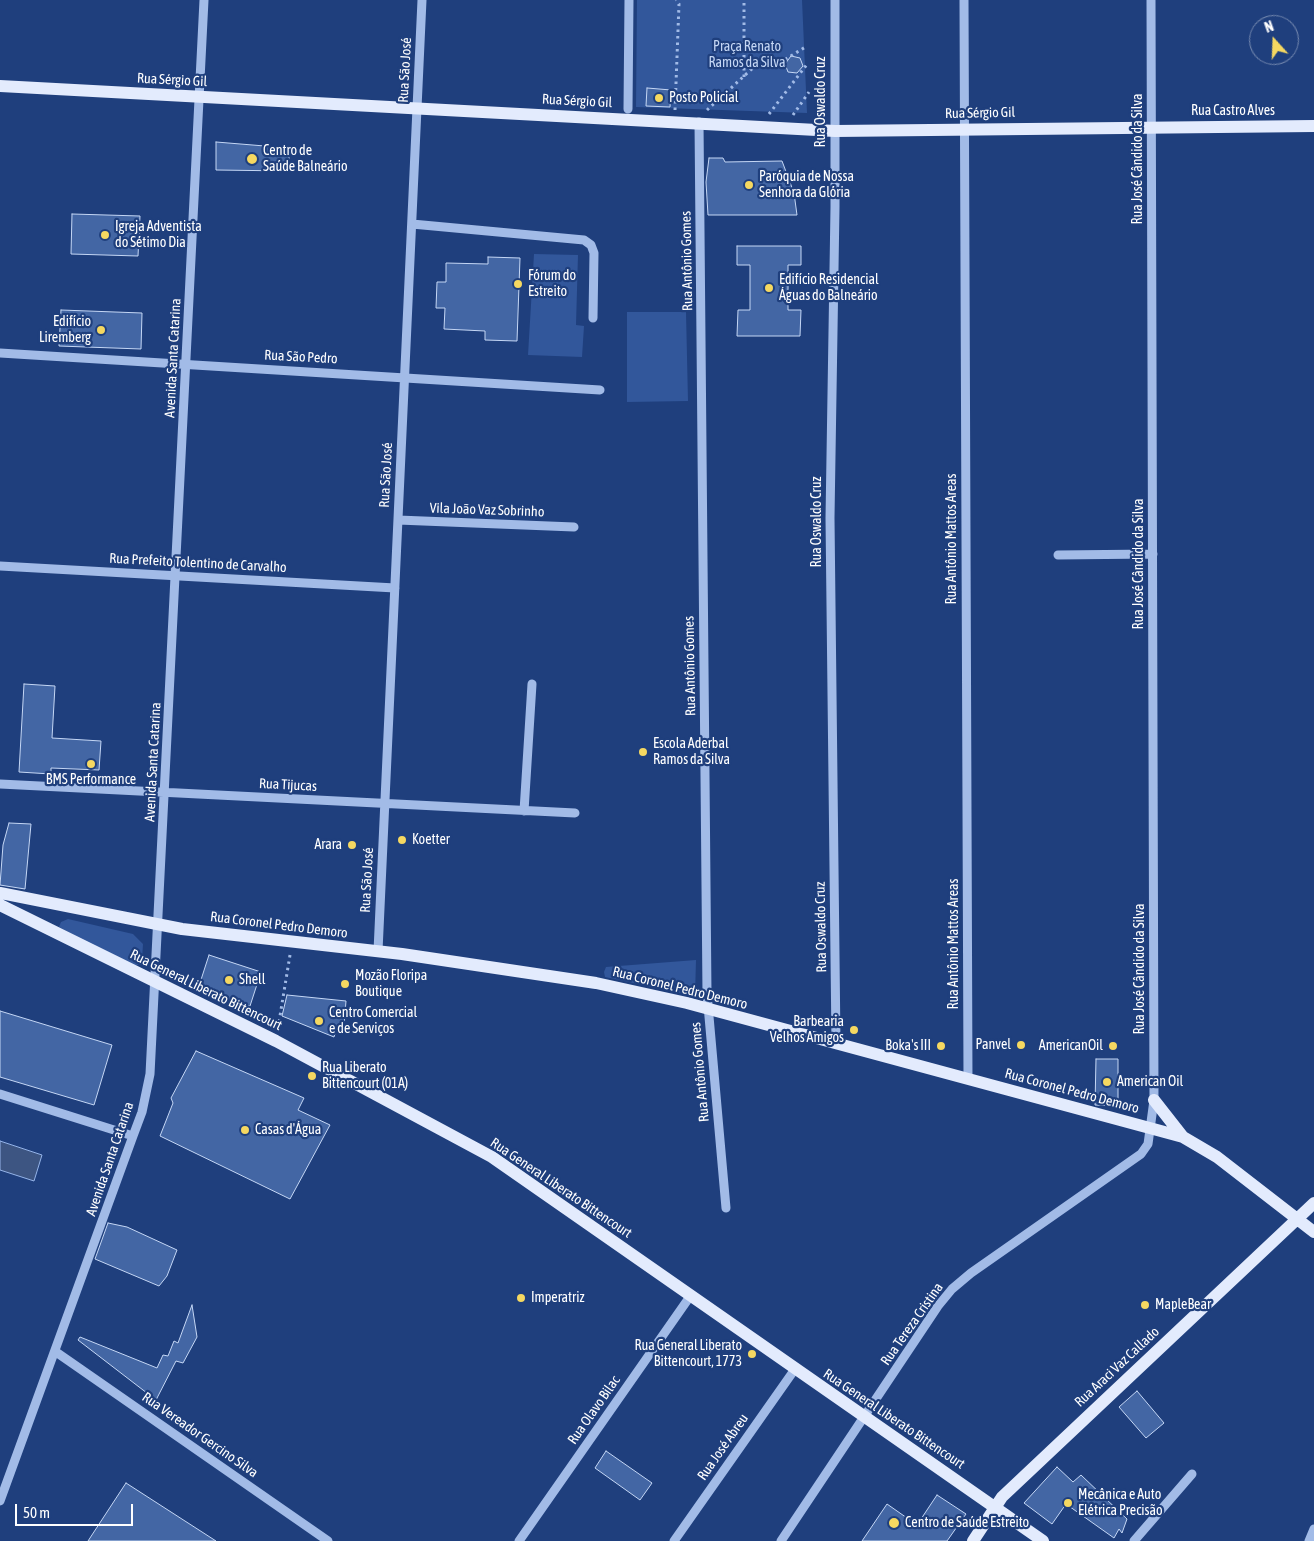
<!DOCTYPE html>
<html>
<head>
<meta charset="utf-8">
<style>
  body { margin:0 }
  #map { position:relative; width:1314px; height:1541px; overflow:hidden; background:#1f3f7d; font-family:"Asap Condensed",sans-serif }
  canvas { display:block }
  .north { position:absolute; left:1249px; top:15px; width:50px; height:50px; box-sizing:border-box; background:#1f3f7d; border:1px solid #798cb1; border-radius:50%; rotate:340deg; font-size:14px; font-weight:700; line-height:20px; text-align:center; color:#fff }
  .north::after { content:''; display:block; margin:auto; width:18px; height:22px; background:#f5d861; clip-path:polygon(50% 0,100% 100%,50% 72%,0 100%) }
  .scale { position:absolute; left:15px; top:1504px; width:118px; height:22px; box-sizing:border-box; border:2px solid #fff; border-top:0; padding-left:6px; font-size:15px; line-height:18px; white-space:nowrap; color:#fff; -webkit-text-stroke:4px #1f3f7d; paint-order:stroke }
</style>
</head>
<body>
<div id="map">
<canvas width="1314" height="1541"></canvas>
<div class="north">N</div>
<div class="scale">50 m</div>
</div>
<script>
const c = document.querySelector('canvas').getContext('2d');
c.lineJoin = 'round';
function fillPath(path, color) { c.fillStyle = color; c.fill(path, 'evenodd'); }
const toPath = rows => new Path2D(rows.map(r => 'M' + r).join(''));
function strokePath(path, color, width, dash) { c.strokeStyle = color; c.lineWidth = width; c.lineCap = dash ? 'butt' : 'round'; c.setLineDash(dash || []); c.stroke(path); }
function write(font, color, halo, rows, align = 'center') {
  c.font = font + ' "Asap Condensed",sans-serif'; c.lineWidth = 4.5; c.setLineDash([]); c.textBaseline = 'middle'; c.strokeStyle = halo; c.fillStyle = color; for (const [text, x, y, turn = 0] of rows) {
    c.save(); c.translate(x, y); c.rotate((+turn || 0) * Math.PI / 180); c.textAlign = isNaN(turn) ? turn : align; if (halo) c.strokeText(text, 0, 0); c.fillText(text, 0, 0); c.restore();
  }
}
const green = toPath([
  [637,0,802,0,807,113,636,107],
  [534,254,578,255,576,325,584,326,582,357,528,355],
  [627,312,686,312,688,401,627,402],
  [68,919,133,934,143,944,142,960,138,965,131,966,59,927,61,922],
  [696,960,695,996,605,977,604,972,606,967]
]);
const water = toPath([
  [0,1141,42,1155,34,1181,0,1170,0,1141]
]);
const building = toPath([
  [791,56,800,58,803,66,797,73,788,72,785,64,791,56],
  [647,88,671,90,670,107,646,106,647,88],
  [216,142,289,148,289,171,216,170,216,142],
  [709,158,723,158,725,162,782,161,794,193,797,215,708,215,706,182,709,158],
  [72,214,140,216,138,256,71,254,72,214],
  [737,246,801,246,801,265,788,265,788,310,801,310,800,336,737,336,738,310,750,310,750,265,737,265,737,246],
  [488,257,520,258,517,341,485,340,485,331,444,329,445,308,436,308,437,282,446,282,446,263,488,264,488,257],
  [61,310,142,313,141,349,59,346,61,310],
  [24,684,55,686,52,738,101,741,99,770,51,768,51,774,19,772,24,684],
  [9,823,31,824,25,889,0,885,3,845,9,823],
  [209,955,261,972,250,1006,198,989,209,955],
  [287,995,346,1001,344,1026,337,1027,334,1037,282,1016,287,995],
  [0,1011,112,1045,94,1105,0,1077,0,1011],
  [196,1051,304,1098,298,1110,330,1125,290,1199,160,1136,173,1103,171,1098,196,1051],
  [1096,1059,1118,1059,1118,1106,1095,1105,1096,1059],
  [108,1223,127,1227,177,1250,167,1276,159,1286,95,1259,108,1223],
  [192,1305,197,1337,183,1363,176,1361,156,1400,78,1340,80,1337,157,1368,163,1355,168,1356,174,1341,178,1343,192,1305],
  [1137,1391,1164,1423,1146,1438,1119,1407,1137,1391],
  [606,1451,652,1483,640,1500,595,1468,606,1451],
  [1057,1467,1073,1482,1081,1475,1127,1519,1122,1533,1119,1529,1114,1538,1066,1504,1052,1524,1024,1503,1057,1467],
  [126,1483,216,1541,88,1541,126,1483],
  [937,1495,966,1514,947,1541,862,1541,887,1504,917,1525,937,1495]
]);
const path = toPath([
  [744,77,744,0],
  [675,110,679,4,676,0],
  [707,110,755,66,773,67,807,46],
  [769,114,808,63],
  [793,115,809,92],
  [278,1028,290,955]
]);
const minor = toPath([
  [835,0,835,207,830,518,836,1043],
  [964,0,968,1078],
  [628,109,629,0],
  [699,122,707,994,726,1208],
  [412,224,584,240,591,245,594,253,593,318],
  [0,353,600,390],
  [398,520,574,527],
  [1058,555,1153,554],
  [0,566,395,588],
  [0,784,575,813],
  [524,811,532,684],
  [378,951,422,0],
  [0,1094,133,1136],
  [56,1352,328,1541],
  [0,1501,133,1136,142,1112,150,1074,204,0],
  [519,1541,691,1295],
  [674,1541,795,1369],
  [781,1541,938,1306,952,1289,971,1273,1141,1154,1148,1144,1154,1100,1151,0],
  [1134,1541,1192,1474],
  [1309,1541,1314,1529]
]);
const major = toPath([
  [0,86,835,131,1314,126],
  [0,893,182,929,402,954,596,983,687,1003,1183,1137,1217,1157,1314,1232],
  [0,905,276,1041,492,1157,1043,1541],
  [1154,1100,1183,1137],
  [973,1541,1002,1497,1314,1203]
]);
const markers = [
  [659,98,5,"#f5d861"],
  [252,159,6,"#f5d861"],
  [749,185,5,"#f5d861"],
  [105,235,5,"#f5d861"],
  [518,284,5,"#f5d861"],
  [769,288,5,"#f5d861"],
  [101,330,5,"#f5d861"],
  [643,752,5,"#f5d861"],
  [91,764,5,"#f5d861"],
  [402,840,5,"#f5d861"],
  [352,845,5,"#f5d861"],
  [229,980,5,"#f5d861"],
  [345,984,5,"#f5d861"],
  [319,1021,5,"#f5d861"],
  [854,1030,5,"#f5d861"],
  [1021,1045,5,"#f5d861"],
  [941,1046,5,"#f5d861"],
  [1113,1046,5,"#f5d861"],
  [312,1076,5,"#f5d861"],
  [1107,1082,5,"#f5d861"],
  [245,1130,5,"#f5d861"],
  [521,1298,5,"#f5d861"],
  [1145,1305,5,"#f5d861"],
  [752,1354,5,"#f5d861"],
  [1068,1503,5,"#f5d861"],
  [894,1523,6,"#f5d861"]
];
const parkNames = [
  ["Praça Renato",747,47],
  ["Ramos da Silva",747,63]
];
const streetNames = [
  ["Rua São José",405,70,-87],
  ["Rua Sérgio Gil",172,80,3],
  ["Rua Sérgio Gil",577,101,3],
  ["Rua Oswaldo Cruz",821,102,-90],
  ["Rua Castro Alves",1233,111],
  ["Rua Sérgio Gil",980,113,-1],
  ["Rua José Cândido da Silva",1138,159,-90],
  ["Rua Antônio Gomes",687,261,-91],
  ["Rua São Pedro",301,357,3],
  ["Avenida Santa Catarina",173,358,-87],
  ["Rua São José",386,475,-87],
  ["Vila João Vaz Sobrinho",487,510,2],
  ["Rua Oswaldo Cruz",817,522,-90],
  ["Rua Antônio Mattos Areas",952,539,-90],
  ["Rua Prefeito Tolentino de Carvalho",198,563,3],
  ["Rua José Cândido da Silva",1139,564,-90],
  ["Rua Antônio Gomes",690,666,-91],
  ["Avenida Santa Catarina",153,762,-87],
  ["Rua Tijucas",288,785,3],
  ["Rua São José",367,880,-87],
  ["Rua Coronel Pedro Demoro",279,925,7],
  ["Rua Oswaldo Cruz",821,927,-91],
  ["Rua Antônio Mattos Areas",954,944,-90],
  ["Rua José Cândido da Silva",1140,969,-90],
  ["Rua Coronel Pedro Demoro",680,988,14],
  ["Rua General Liberato Bittencourt",206,990,26],
  ["Rua Antônio Gomes",700,1072,-95],
  ["Rua Coronel Pedro Demoro",1072,1091,15],
  ["Avenida Santa Catarina",110,1159,-71],
  ["Rua General Liberato Bittencourt",561,1188,34],
  ["Rua Tereza Cristina",912,1324,-55],
  ["Rua Araci Vaz Callado",1117,1367,-43],
  ["Rua Olavo Bilac",594,1410,-55],
  ["Rua General Liberato Bittencourt",894,1419,34],
  ["Rua Vereador Gercino Silva",200,1435,35],
  ["Rua José Abreu",723,1447,-55]
];
const poiNames = [
  ["Posto Policial",669,98],
  ["Centro de",263,151],
  ["Saúde Balneário",263,167],
  ["Paróquia de Nossa",759,177],
  ["Senhora da Glória",759,193],
  ["Igreja Adventista",115,227],
  ["do Sétimo Dia",115,243],
  ["Fórum do",528,276],
  ["Estreito",528,292],
  ["Edifício Residencial",779,280],
  ["Águas do Balneário",779,296],
  ["Edifício",91,322,"right"],
  ["Liremberg",91,338,"right"],
  ["Escola Aderbal",653,744],
  ["Ramos da Silva",653,760],
  ["BMS Performance",91,780,"center"],
  ["Koetter",412,840],
  ["Arara",342,845,"right"],
  ["Mozão Floripa",355,976],
  ["Boutique",355,992],
  ["Shell",239,980],
  ["Centro Comercial",329,1013],
  ["e de Serviços",329,1029],
  ["Barbearia",844,1022,"right"],
  ["Velhos Amigos",844,1038,"right"],
  ["Panvel",1011,1045,"right"],
  ["Boka's III",931,1046,"right"],
  ["AmericanOil",1103,1046,"right"],
  ["Rua Liberato",322,1068],
  ["Bittencourt (01A)",322,1084],
  ["American Oil",1117,1082],
  ["Casas d'Água",255,1130],
  ["Imperatriz",531,1298],
  ["MapleBear",1155,1305],
  ["Rua General Liberato",742,1346,"right"],
  ["Bittencourt, 1773",742,1362,"right"],
  ["Mecânica e Auto",1078,1495],
  ["Elétrica Precisão",1078,1511],
  ["Centro de Saúde Estreito",905,1523]
];
fillPath(green, '#32579b');
fillPath(water, '#3d5582');
strokePath(water, '#95b4e9', 1);
fillPath(building, '#4366a4');
strokePath(building, '#c5d7f5', 1);
strokePath(path, '#a2bbe7', 3, [2.5, 4]);
strokePath(minor, '#a2bbe7', 9);
strokePath(major, '#e3ebfd', 12);
for (const [x, y, r, color] of markers) { const dot = new Path2D(); dot.arc(x, y, r, 0, 2 * Math.PI); c.fillStyle = color; c.fill(dot); strokePath(dot, '#1f3f7d', 2); }
write('14px', '#c5d7f5', '#1f3f7d', parkNames);
write('14px', '#fff', '#1f3f7d', streetNames);
write('14px', '#fff', '#1f3f7d', poiNames, 'left');
</script>
</body>
</html>
